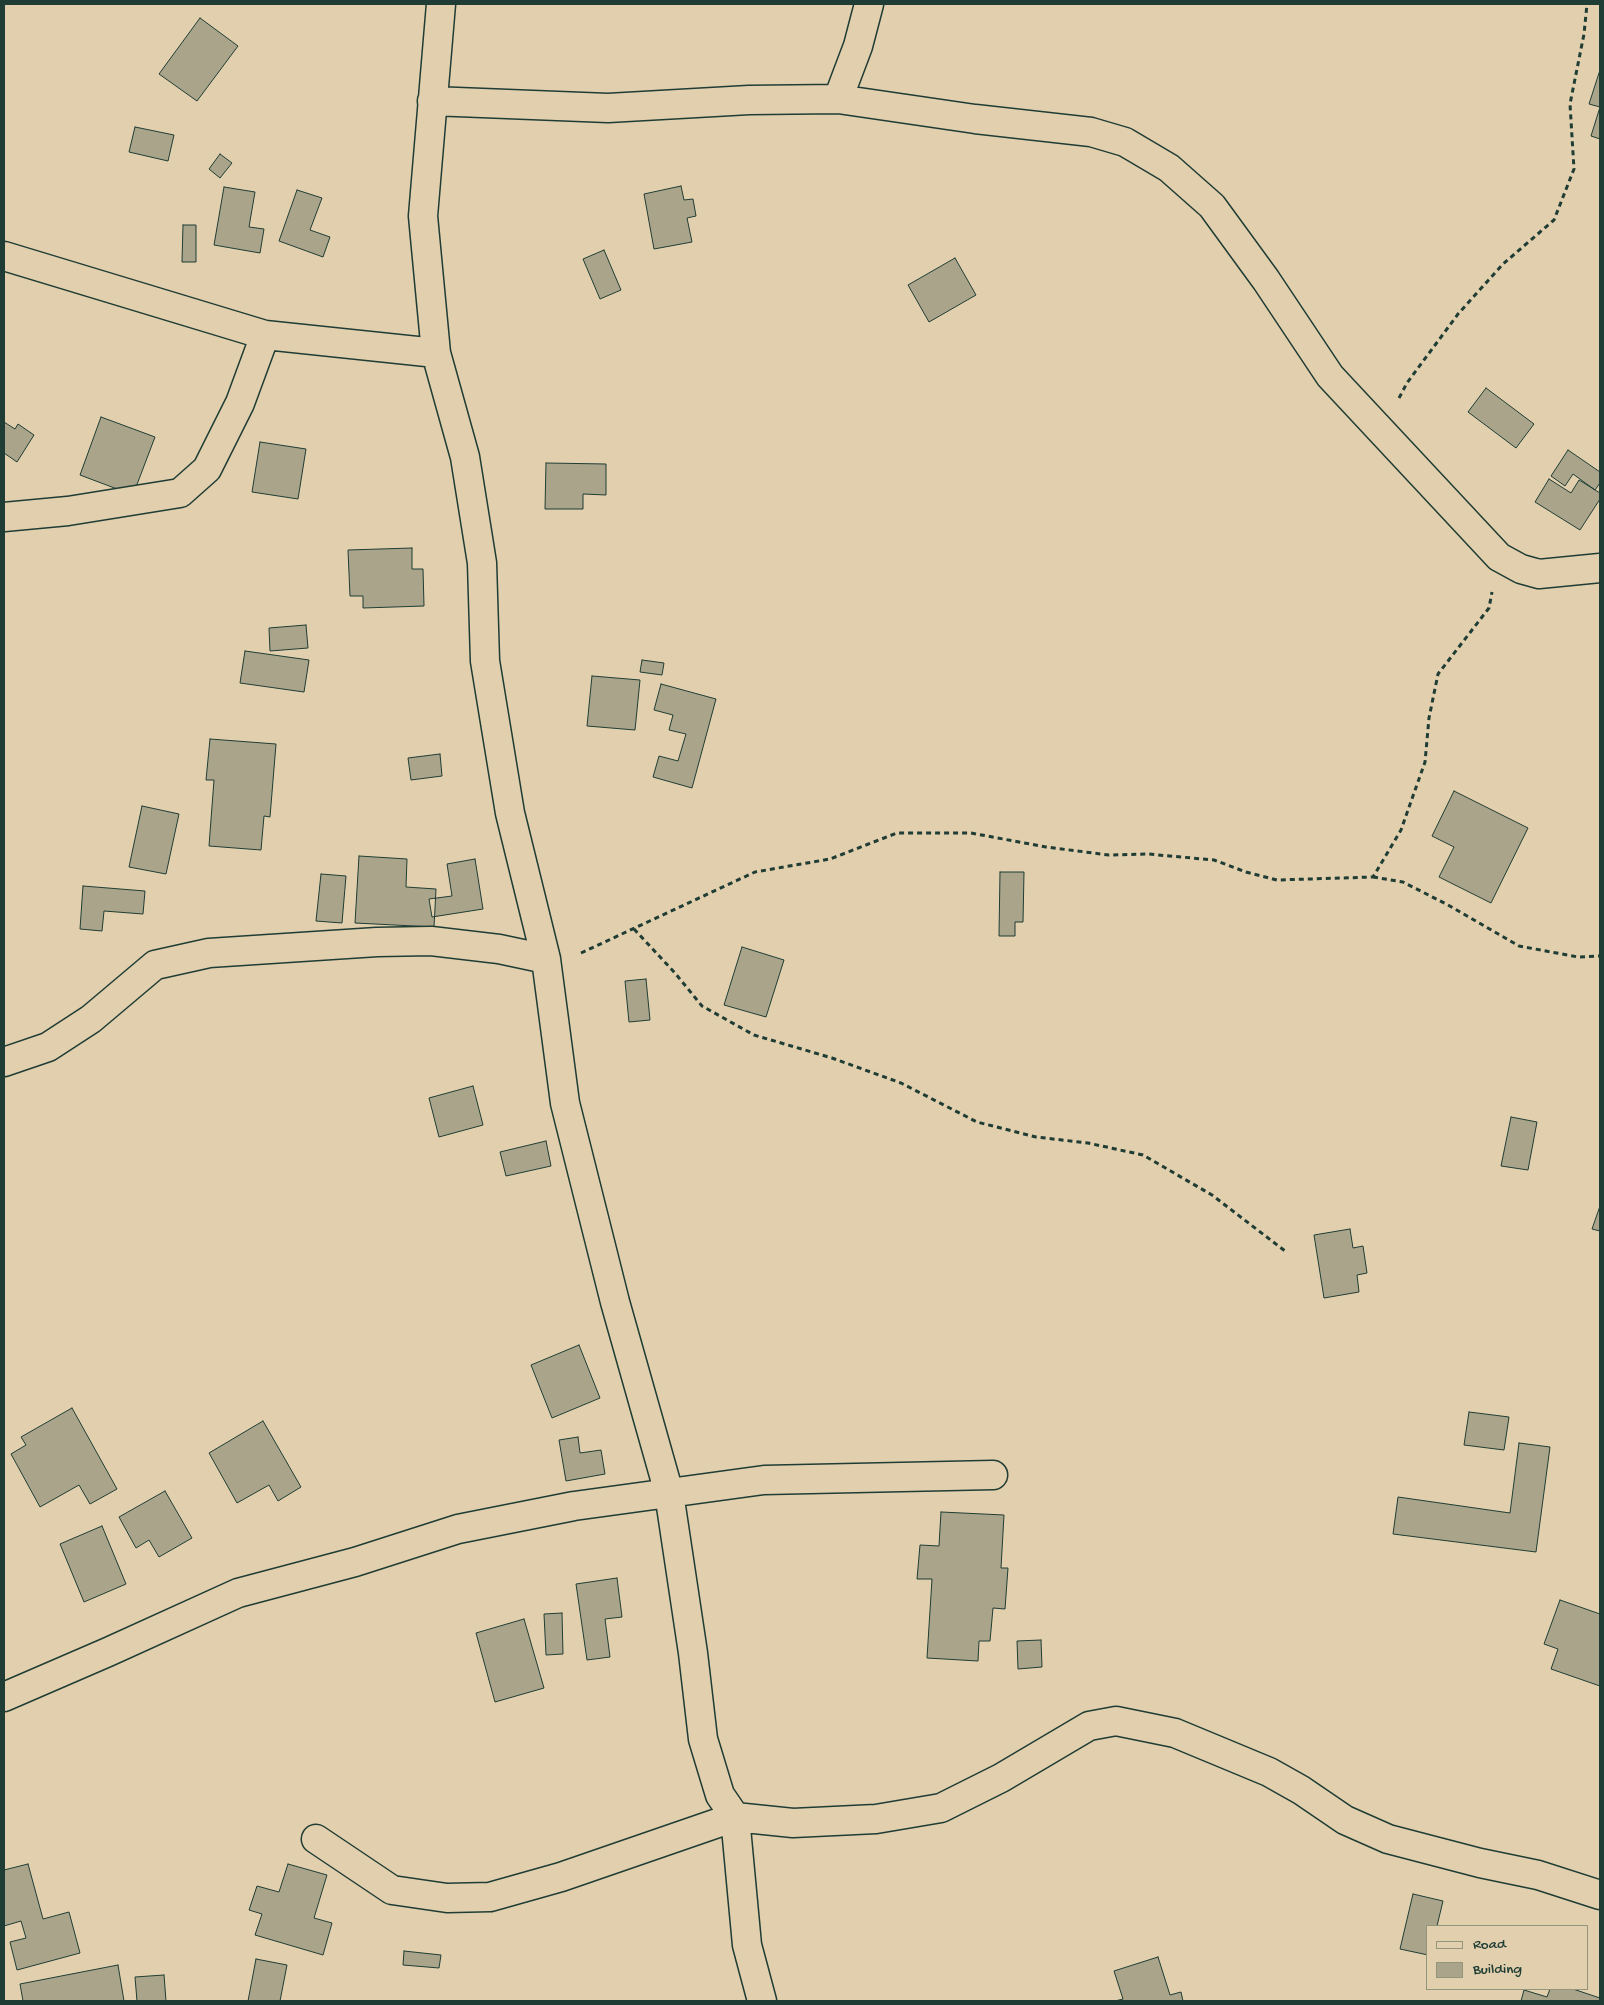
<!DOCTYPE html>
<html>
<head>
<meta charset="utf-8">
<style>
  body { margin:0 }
  #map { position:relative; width:1604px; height:2005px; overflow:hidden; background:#e2cfad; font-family:"Gochi Hand",sans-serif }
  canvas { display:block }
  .frame { position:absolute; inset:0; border:5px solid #1f3d34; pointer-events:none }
  .legend { position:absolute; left:1426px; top:1925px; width:162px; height:65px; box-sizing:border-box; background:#e2cfad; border:1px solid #94957d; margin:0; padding:6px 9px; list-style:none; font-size:15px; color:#1f3d34 }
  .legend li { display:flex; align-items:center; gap:10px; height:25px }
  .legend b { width:25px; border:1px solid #94957d }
</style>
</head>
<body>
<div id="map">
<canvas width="1604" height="2005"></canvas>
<div class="frame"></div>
<ul class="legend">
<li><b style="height:6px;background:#e2cfad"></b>Road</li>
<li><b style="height:14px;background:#a9a48a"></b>Building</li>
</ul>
</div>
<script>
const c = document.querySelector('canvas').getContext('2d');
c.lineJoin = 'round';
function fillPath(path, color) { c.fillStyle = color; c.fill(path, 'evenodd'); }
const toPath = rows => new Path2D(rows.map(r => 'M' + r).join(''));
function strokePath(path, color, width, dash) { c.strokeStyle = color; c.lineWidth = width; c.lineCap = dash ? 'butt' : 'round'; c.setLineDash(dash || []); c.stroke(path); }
const building = toPath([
  [200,18,238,46,197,101,159,74,200,18],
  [1600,70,1600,139,1591,136,1600,107,1589,104,1600,70],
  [135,127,174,135,168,161,129,152,135,127],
  [220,154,232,163,220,178,209,169,220,154],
  [681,186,684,200,693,199,696,216,687,218,692,242,654,249,644,194,681,186],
  [224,187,255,192,249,227,264,229,260,253,214,245,224,187],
  [297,190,322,198,310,230,330,237,323,257,279,241,297,190],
  [183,225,196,225,196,262,182,262,183,225],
  [604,250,621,290,600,299,583,259,604,250],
  [955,258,976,295,929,322,908,285,955,258],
  [1486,388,1534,424,1516,448,1468,412,1486,388],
  [101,417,155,437,133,495,80,475,101,417],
  [4,422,15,429,18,424,34,435,17,462,4,453,4,422],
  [260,442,306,449,298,499,252,492,260,442],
  [1568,450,1600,472,1600,483,1595,490,1573,474,1565,486,1551,476,1568,450],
  [546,463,606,464,606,495,583,494,583,509,545,509,546,463],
  [1549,479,1571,493,1579,480,1600,493,1600,499,1580,530,1535,502,1549,479],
  [412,548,412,569,423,569,424,606,363,608,363,596,350,596,348,550,412,548],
  [306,625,308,648,270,651,269,628,306,625],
  [245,651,309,660,304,692,240,683,245,651],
  [642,660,664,663,662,675,640,672,642,660],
  [592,676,640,680,635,730,587,726,592,676],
  [661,684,716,699,692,788,653,777,659,756,678,761,686,734,669,730,673,715,654,710,661,684],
  [210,739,276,744,270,817,264,816,261,850,209,846,214,780,206,780,210,739],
  [440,754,442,776,411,780,408,758,440,754],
  [1454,791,1528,828,1491,903,1439,877,1454,847,1432,836,1454,791],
  [142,806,179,814,166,874,129,867,142,806],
  [359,856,407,859,406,887,436,889,434,927,355,923,359,856],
  [475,859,483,909,432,917,429,899,452,896,447,864,475,859],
  [1000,872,1024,872,1023,922,1015,922,1015,936,999,936,1000,872],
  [321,874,346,876,342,923,316,921,321,874],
  [83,886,145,891,143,914,104,911,102,931,80,929,83,886],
  [742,947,784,960,766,1017,724,1005,742,947],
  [646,979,650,1020,629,1022,625,981,646,979],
  [473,1086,483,1125,439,1137,429,1098,473,1086],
  [1511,1117,1537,1122,1528,1170,1501,1166,1511,1117],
  [546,1141,551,1166,506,1176,500,1152,546,1141],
  [1600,1206,1600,1231,1592,1229,1600,1206],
  [1350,1229,1353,1248,1363,1246,1367,1273,1357,1275,1359,1292,1324,1298,1314,1235,1350,1229],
  [579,1345,600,1398,552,1418,531,1365,579,1345],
  [72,1408,117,1489,90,1504,79,1485,40,1507,11,1454,26,1445,21,1437,72,1408],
  [1469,1412,1509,1417,1504,1450,1464,1445,1469,1412],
  [263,1421,301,1487,278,1501,269,1485,237,1503,209,1453,263,1421],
  [578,1437,580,1453,601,1450,605,1474,566,1481,559,1440,578,1437],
  [1519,1443,1550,1447,1536,1552,1393,1534,1398,1497,1510,1513,1519,1443],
  [165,1491,192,1538,159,1557,149,1540,136,1548,119,1517,165,1491],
  [941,1512,1004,1515,1001,1568,1008,1568,1005,1609,993,1608,990,1641,979,1641,978,1661,927,1658,932,1579,917,1579,920,1545,939,1546,941,1512],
  [102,1526,126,1584,84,1602,60,1544,102,1526],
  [617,1578,622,1617,605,1619,610,1657,587,1660,576,1584,617,1578],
  [1560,1600,1600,1614,1600,1686,1551,1669,1558,1649,1544,1644,1560,1600],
  [562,1613,563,1654,546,1655,544,1614,562,1613],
  [524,1619,544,1688,495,1702,476,1633,524,1619],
  [1041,1640,1042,1667,1018,1669,1017,1641,1041,1640],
  [28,1864,43,1919,69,1912,80,1953,17,1970,10,1942,26,1938,21,1921,4,1926,4,1870,28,1864],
  [288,1864,327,1875,314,1918,332,1923,323,1955,255,1935,262,1914,249,1910,257,1886,279,1892,288,1864],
  [1413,1894,1443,1901,1437,1926,1428,1926,1428,1955,1400,1949,1413,1894],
  [404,1951,441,1955,439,1968,403,1965,404,1951],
  [1158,1957,1170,1995,1181,1992,1183,2001,1115,2001,1123,1999,1114,1971,1158,1957],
  [256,1959,287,1965,280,2001,248,2001,256,1959],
  [118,1965,124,2001,23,2001,20,1984,118,1965],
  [164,1975,166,2001,137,2001,135,1977,164,1975],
  [1550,1989,1573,1989,1600,1998,1600,2001,1521,2001,1524,1990,1547,1997,1550,1989]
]);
const path = toPath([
  [1399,398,1407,383,1458,314,1503,264,1554,220,1574,169,1570,104,1584,34,1587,4],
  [1373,877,1403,882,1448,905,1519,946,1578,957,1600,956],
  [634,929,675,973,702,1006,754,1035,832,1058,901,1083,977,1122,1036,1137,1088,1143,1143,1155,1212,1195,1285,1251],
  [581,953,755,872,830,859,897,833,971,833,1046,847,1109,855,1148,854,1214,860,1246,872,1277,880,1373,877,1401,830,1425,762,1429,718,1438,674,1489,608,1492,592]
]);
const minor = toPath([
  [441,4,423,216,436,353,465,457,482,563,485,661,510,813,546,959,565,1103,615,1302,669,1493,693,1653,703,1739,720,1795,735,1817,793,1823,876,1819,941,1808,1001,1778,1089,1726,1116,1721,1175,1733,1269,1772,1301,1790,1345,1820,1388,1839,1480,1863,1538,1875,1600,1895],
  [838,99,858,46,869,4],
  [432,101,608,108,749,100,838,99,975,119,1091,132,1125,142,1169,168,1212,206,1266,280,1330,376,1499,557,1521,569,1539,574,1600,568],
  [4,256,265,335,436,353],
  [4,517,68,511,180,493,207,469,240,403,265,335],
  [4,1062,48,1047,91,1019,155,965,209,953,377,942,431,941,499,949,546,959],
  [4,1697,108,1652,238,1593,355,1562,458,1529,574,1506,764,1480,993,1475],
  [316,1839,392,1890,447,1898,490,1897,561,1877,735,1817,747,1945,762,2001]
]);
fillPath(building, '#a9a48a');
strokePath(building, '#1f3d34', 1);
strokePath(minor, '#1f3d34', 31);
strokePath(path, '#1f3d34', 3, [5, 4]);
strokePath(minor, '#e2cfad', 28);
</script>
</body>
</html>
